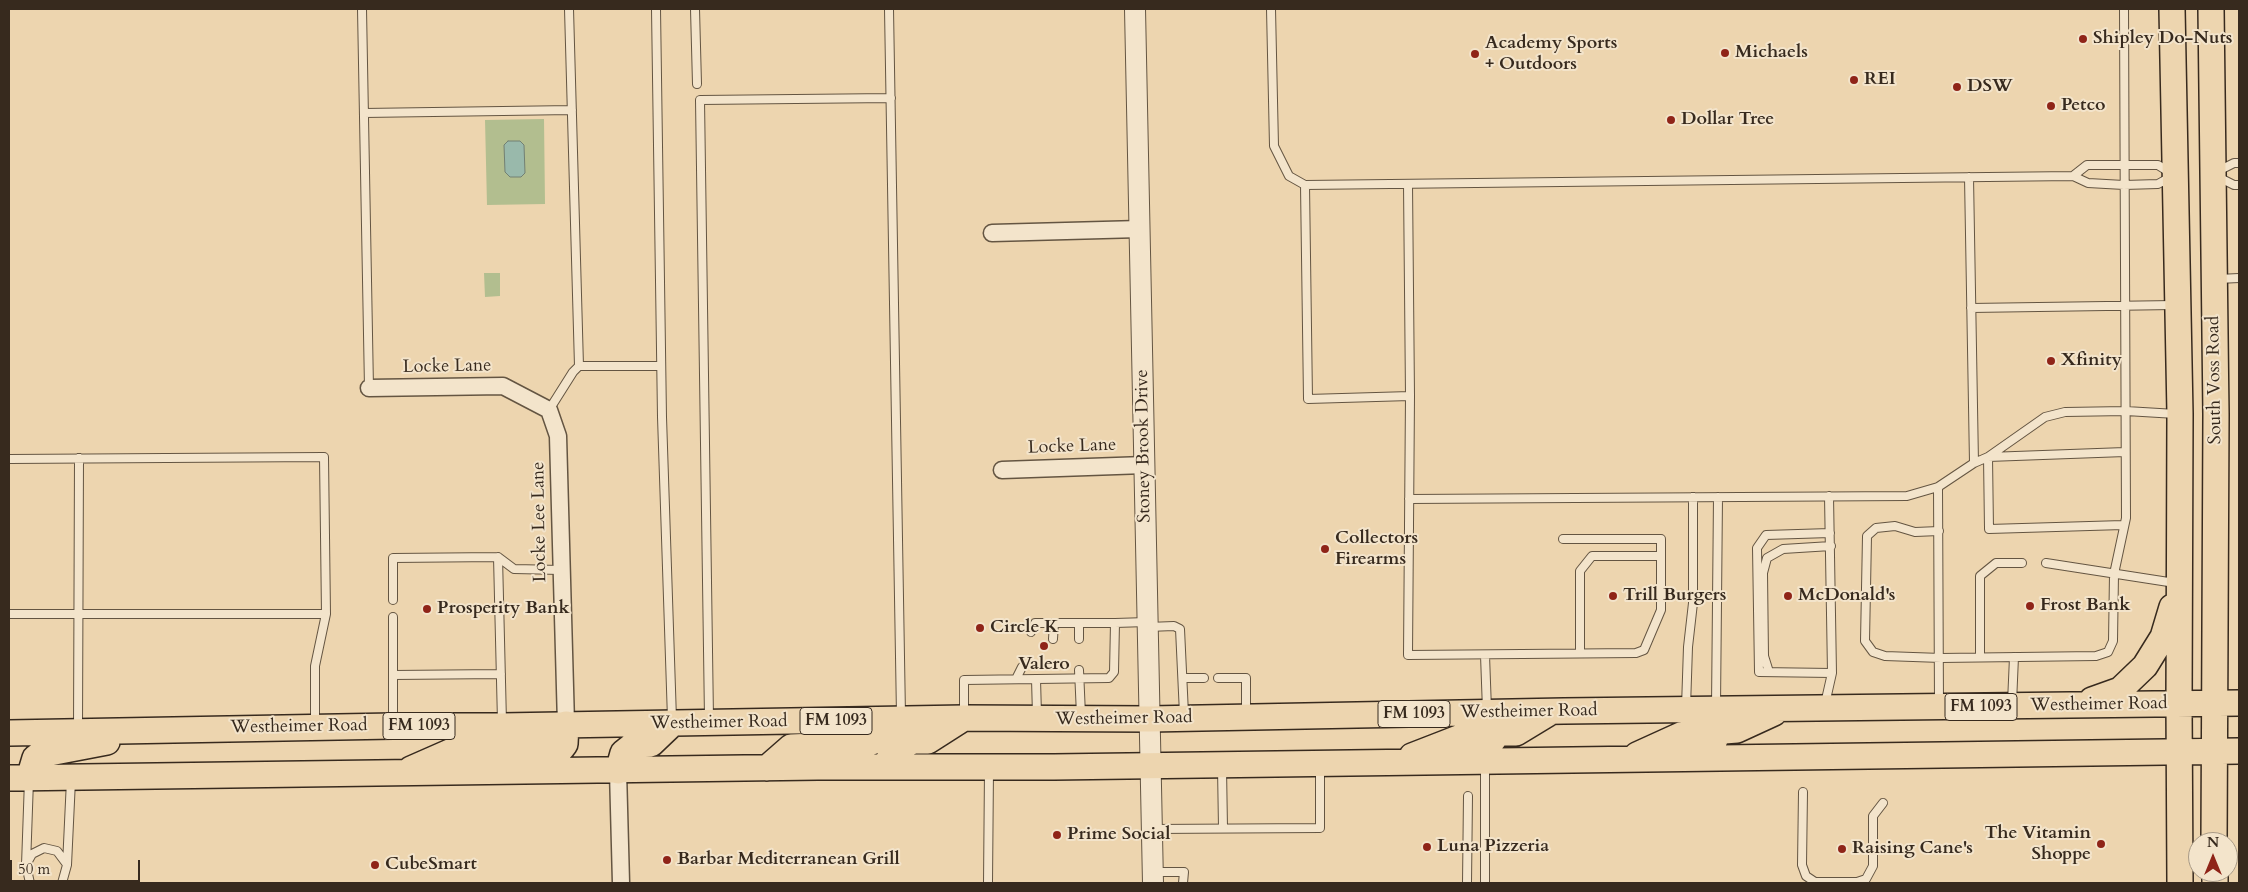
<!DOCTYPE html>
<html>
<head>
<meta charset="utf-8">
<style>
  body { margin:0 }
  #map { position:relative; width:2248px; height:892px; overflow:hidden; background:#edd5af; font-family:Cardo,serif }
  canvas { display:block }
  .frame { position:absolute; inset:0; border:10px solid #372a1e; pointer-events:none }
  .north { position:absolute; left:2188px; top:832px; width:50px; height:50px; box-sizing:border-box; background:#f3e4cb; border:1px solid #a89a86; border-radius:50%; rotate:0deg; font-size:14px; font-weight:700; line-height:20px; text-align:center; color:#372a1e }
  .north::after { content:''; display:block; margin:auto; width:18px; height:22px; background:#8f2418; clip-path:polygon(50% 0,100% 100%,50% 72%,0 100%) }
  .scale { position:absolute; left:10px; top:860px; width:130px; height:22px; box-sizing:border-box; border:2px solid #372a1e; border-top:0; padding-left:6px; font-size:15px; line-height:18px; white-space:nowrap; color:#372a1e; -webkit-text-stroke:4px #f3e4cb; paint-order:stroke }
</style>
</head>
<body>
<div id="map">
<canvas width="2248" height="892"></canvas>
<div class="frame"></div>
<div class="north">N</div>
<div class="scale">50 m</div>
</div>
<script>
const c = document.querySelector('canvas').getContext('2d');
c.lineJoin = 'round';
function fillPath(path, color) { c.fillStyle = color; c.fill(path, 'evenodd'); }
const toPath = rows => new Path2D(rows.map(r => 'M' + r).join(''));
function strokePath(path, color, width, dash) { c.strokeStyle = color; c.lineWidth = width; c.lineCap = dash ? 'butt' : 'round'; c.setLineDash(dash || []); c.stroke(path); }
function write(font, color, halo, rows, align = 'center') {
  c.font = font + ' Cardo,serif'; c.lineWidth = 4; c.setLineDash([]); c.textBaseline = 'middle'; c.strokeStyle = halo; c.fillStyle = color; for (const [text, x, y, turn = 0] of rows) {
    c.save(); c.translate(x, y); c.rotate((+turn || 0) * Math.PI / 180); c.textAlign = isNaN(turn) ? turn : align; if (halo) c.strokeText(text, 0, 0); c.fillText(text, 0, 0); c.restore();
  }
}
const green = toPath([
  [544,119,545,204,487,205,485,120],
  [484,273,500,273,500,296,485,297]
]);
const water = toPath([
  [508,141,520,141,524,145,525,173,521,177,510,177,505,172,504,145,508,141]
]);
const service = toPath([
  [362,9,369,388],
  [656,9,662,417,672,719],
  [695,9,697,84],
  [889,9,901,715],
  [1271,9,1274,146,1289,176,1305,185,2073,176,2088,183,2124,185,2158,184,2174,175,2158,165,2087,165,2073,176],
  [364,113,572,110],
  [2216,172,2234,163,2239,163],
  [2216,176,2234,185,2239,185],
  [1969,177,1974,463],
  [1408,184,1410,396,1408,655,1636,653,1644,650,1661,610,1661,539,1563,539],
  [1305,185,1308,399,1410,396],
  [2218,279,2239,278],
  [1971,308,2174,305],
  [579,366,661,366],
  [549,410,573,372,579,366,569,9],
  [9,459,324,457,326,614,315,666,315,723],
  [1938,487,1939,703],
  [1409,499,1907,496,1938,487,1974,463,1988,457,2045,417,2065,412,2126,411,2176,414],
  [2123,525,1989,529,1988,457,2125,452],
  [1939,531,1915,532,1895,526,1876,528,1867,536,1865,641,1873,652,1885,656,1941,658,2096,656,2108,652,2113,641,2114,574,2126,518,2124,9],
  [1830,533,1766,535,1757,548,1759,672,1832,673],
  [498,557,502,722],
  [2046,563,2175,583],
  [393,600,393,558,498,557,514,569,561,570],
  [9,614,326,614],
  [393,617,393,724],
  [1079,623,1079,639],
  [1148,627,1174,626,1180,629,1184,714],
  [1031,632,1035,623,1115,623],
  [1053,639,1054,623],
  [1580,653,1580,571,1592,556,1661,556],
  [1485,655,1487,710],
  [1980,657,1980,576,1996,563,2022,563],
  [1079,670,1081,715],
  [1769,672,1764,656,1763,573,1767,558,1783,549,1831,546],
  [393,675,501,674],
  [1183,678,1204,678],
  [1218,678,1246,678,1246,713],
  [1016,679,1022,667],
  [1036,679,1037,715],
  [2012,703,2014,657],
  [1825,704,1832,673,1829,496],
  [1716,706,1718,497],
  [1686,707,1688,647,1693,603,1693,497],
  [964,714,964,680,1109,678,1114,672,1115,623,1147,622],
  [709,718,700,100,891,98],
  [78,729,79,458],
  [1222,768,1223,828],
  [29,780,26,865,30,883],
  [1803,792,1802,865,1806,876,1815,882,1857,882,1866,879,1873,866,1873,816,1883,803],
  [1153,829,1320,828,1320,767],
  [27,863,32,854,44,848,57,851,66,863],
  [1153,872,1184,872,1183,883],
  [62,883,67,865,71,780],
  [988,883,989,770],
  [1467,883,1468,796],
  [1485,883,1485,765]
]);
const minor = toPath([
  [992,233,1140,229],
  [369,388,503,386,549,410,558,436,566,724],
  [1002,470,1145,465],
  [618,771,621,883]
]);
const tertiary = toPath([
  [1135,9,1153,883]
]);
const primary = toPath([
  [2172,9,2180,414,2179,704,2180,883],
  [2211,9,2216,415,2214,842],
  [2092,700,2120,690,2145,666,2163,637,2172,607],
  [9,733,393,726,502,726,964,718,1150,719,1564,711,2239,703],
  [1706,753,1719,733,1724,731,1737,730,1774,713],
  [1637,755,1681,735,1698,733,1712,722,1716,710],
  [1412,756,1461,737,1471,737,1482,728,1487,713],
  [1485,760,1489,745,1496,736,1501,733,1516,733,1549,713],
  [883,767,899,747,914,741,928,741,964,718],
  [767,768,791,747,866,744,875,741,901,720],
  [411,769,452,751,562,748,565,744,566,724],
  [618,771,623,753,633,745,651,744,672,724],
  [9,778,818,767,1054,767,2239,751],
  [29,778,35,758,39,755,107,742],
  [2215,872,2215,883]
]);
const markers = [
  [2083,39,5,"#8f2418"],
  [1725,53,5,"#8f2418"],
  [1475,54,5,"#8f2418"],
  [1854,80,5,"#8f2418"],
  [1957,87,5,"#8f2418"],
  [2051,106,5,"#8f2418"],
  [1671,120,5,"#8f2418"],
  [2051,361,5,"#8f2418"],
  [1325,549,5,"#8f2418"],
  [1613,596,5,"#8f2418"],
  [1788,596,5,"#8f2418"],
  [2030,606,5,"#8f2418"],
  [427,609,5,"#8f2418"],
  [980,628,5,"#8f2418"],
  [1044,646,5,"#8f2418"],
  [1057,835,5,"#8f2418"],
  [2101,844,5,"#8f2418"],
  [1427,847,5,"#8f2418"],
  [1842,849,5,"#8f2418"],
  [667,860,5,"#8f2418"],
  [375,865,5,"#8f2418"]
];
const shields = [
  [1981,707,72],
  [1414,714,72],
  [836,721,72],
  [419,726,72]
];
const shieldNames = [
  ["FM 1093",1981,707],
  ["FM 1093",1414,714],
  ["FM 1093",836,721],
  ["FM 1093",419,726]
];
const poiNames = [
  ["Shipley Do-Nuts",2093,39],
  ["Academy Sports",1485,44],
  ["+ Outdoors",1485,65],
  ["Michaels",1735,53],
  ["REI",1864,80],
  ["DSW",1967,87],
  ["Petco",2061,106],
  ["Dollar Tree",1681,120],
  ["Xfinity",2061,361],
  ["Collectors",1335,539],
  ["Firearms",1335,560],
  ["Trill Burgers",1623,596],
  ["McDonald's",1798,596],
  ["Frost Bank",2040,606],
  ["Prosperity Bank",437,609],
  ["Circle K",990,628],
  ["Valero",1044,665,"center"],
  ["The Vitamin",2091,834,"right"],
  ["Shoppe",2091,855,"right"],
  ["Prime Social",1067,835],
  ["Luna Pizzeria",1437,847],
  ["Raising Cane's",1852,849],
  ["Barbar Mediterranean Grill",677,860],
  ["CubeSmart",385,865]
];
const streetNames = [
  ["Locke Lane",447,367,-1],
  ["South Voss Road",2215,380,-91],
  ["Stoney Brook Drive",1144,446,-91],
  ["Locke Lane",1072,447,-2],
  ["Locke Lee Lane",540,522,-91],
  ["Westheimer Road",2099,705,-1],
  ["Westheimer Road",1529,712,-1],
  ["Westheimer Road",1124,719,-1],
  ["Westheimer Road",719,723,-1],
  ["Westheimer Road",299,727,-1]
];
fillPath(green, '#b2be8f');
fillPath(water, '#99b9ab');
strokePath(water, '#728073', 1);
strokePath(service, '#645542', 10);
strokePath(minor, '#645542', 19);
strokePath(tertiary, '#645542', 22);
strokePath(primary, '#372a1e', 28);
strokePath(service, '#f3e4cb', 8);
strokePath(minor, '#f3e4cb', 16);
strokePath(tertiary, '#f3e4cb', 20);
strokePath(primary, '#edd5af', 25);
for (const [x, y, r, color] of markers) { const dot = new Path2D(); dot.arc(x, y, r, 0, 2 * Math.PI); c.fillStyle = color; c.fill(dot); strokePath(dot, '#f3e4cb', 2); }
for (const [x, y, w] of shields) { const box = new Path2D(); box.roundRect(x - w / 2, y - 13.5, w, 27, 4); c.fillStyle = '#f3e4cb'; c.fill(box); strokePath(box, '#372a1e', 1); }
write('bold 16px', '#372a1e', null, shieldNames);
write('bold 18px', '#372a1e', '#f3e4cb', poiNames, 'left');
write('18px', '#372a1e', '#f3e4cb', streetNames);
</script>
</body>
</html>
